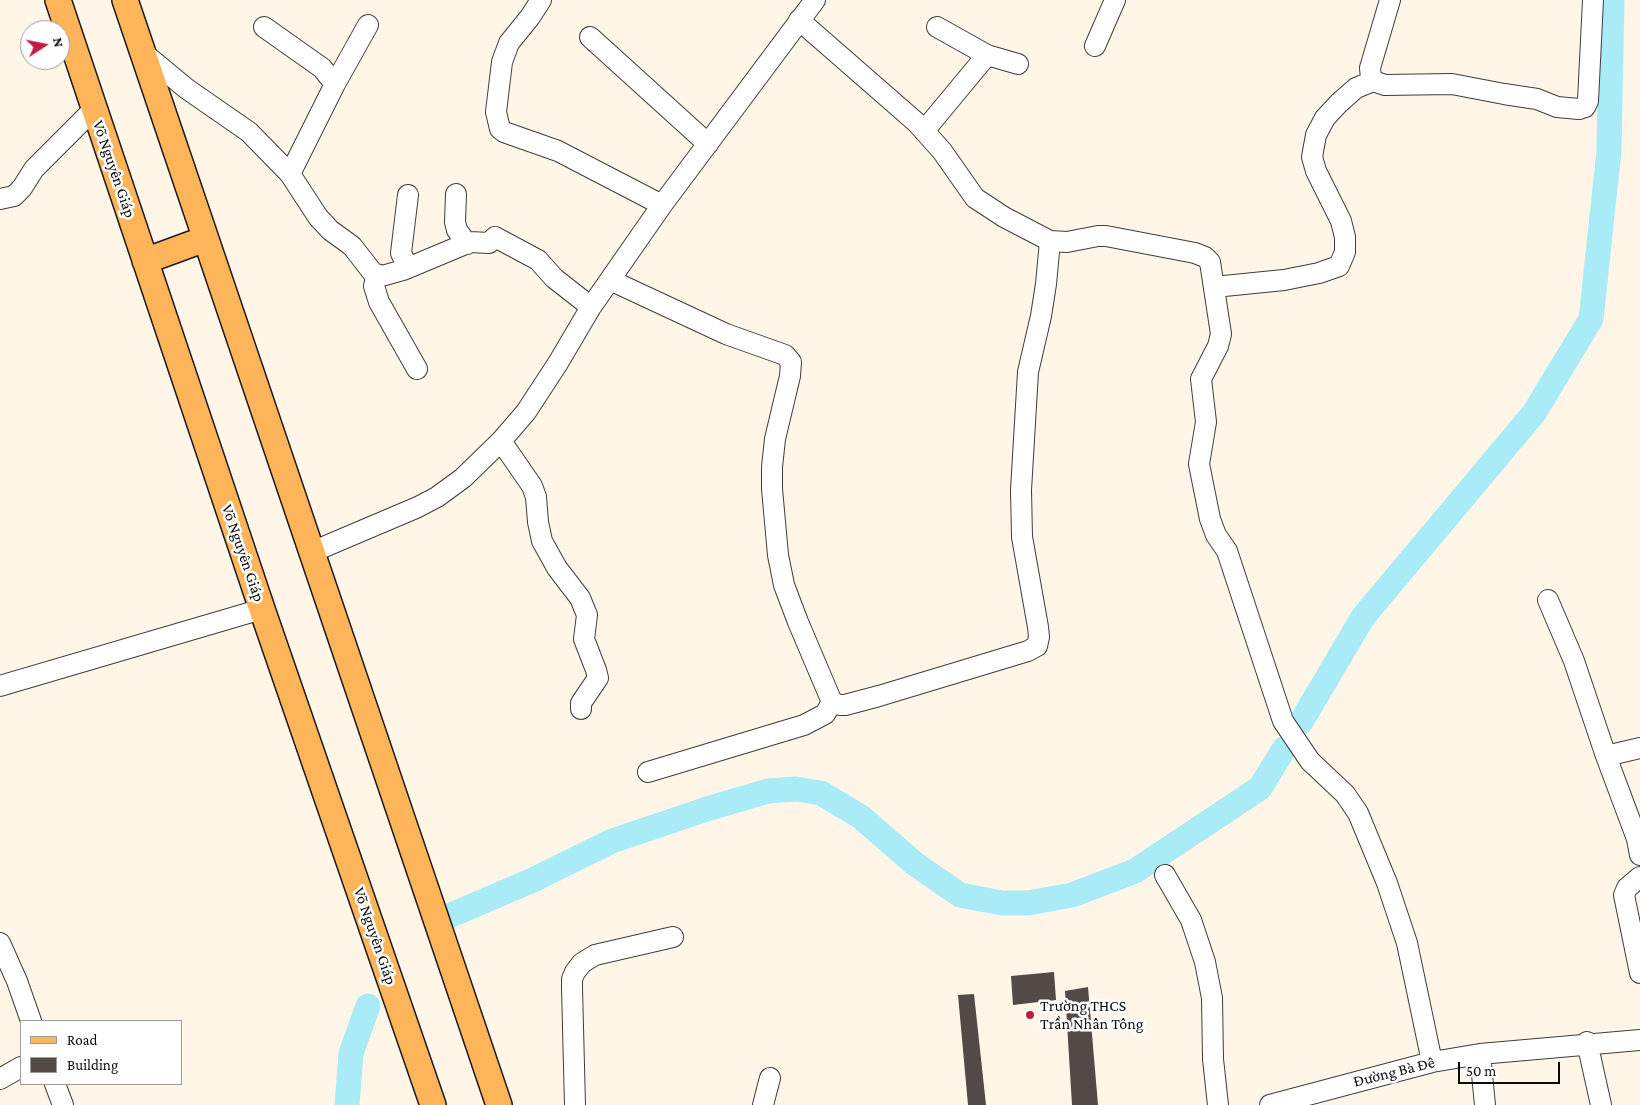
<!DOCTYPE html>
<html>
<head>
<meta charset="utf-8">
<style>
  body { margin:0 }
  #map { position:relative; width:1640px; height:1105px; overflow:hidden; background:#fff6e8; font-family:"Crimson Pro",serif }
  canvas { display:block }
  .legend { position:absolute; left:20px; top:1020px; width:162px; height:65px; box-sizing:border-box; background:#fff; border:1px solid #9d9d9d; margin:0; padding:6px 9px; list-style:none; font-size:15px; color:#0a0a0a }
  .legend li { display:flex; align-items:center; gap:10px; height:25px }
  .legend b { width:25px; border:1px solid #9d9d9d }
  .north { position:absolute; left:20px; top:20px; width:50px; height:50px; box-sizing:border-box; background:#fff; border:1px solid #9d9d9d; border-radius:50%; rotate:79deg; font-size:14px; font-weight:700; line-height:20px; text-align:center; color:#0a0a0a }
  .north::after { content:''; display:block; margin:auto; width:18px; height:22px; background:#be1e46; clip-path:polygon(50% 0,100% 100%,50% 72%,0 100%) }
  .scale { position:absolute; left:1458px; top:1062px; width:102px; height:22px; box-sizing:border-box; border:2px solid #0a0a0a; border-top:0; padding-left:6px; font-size:15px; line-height:18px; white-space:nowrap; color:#0a0a0a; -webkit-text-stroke:4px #fff; paint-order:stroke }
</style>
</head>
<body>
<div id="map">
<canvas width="1640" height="1105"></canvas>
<ul class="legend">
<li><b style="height:6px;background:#feb559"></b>Road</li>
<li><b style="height:14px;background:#534946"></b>Building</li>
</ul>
<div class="north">N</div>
<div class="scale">50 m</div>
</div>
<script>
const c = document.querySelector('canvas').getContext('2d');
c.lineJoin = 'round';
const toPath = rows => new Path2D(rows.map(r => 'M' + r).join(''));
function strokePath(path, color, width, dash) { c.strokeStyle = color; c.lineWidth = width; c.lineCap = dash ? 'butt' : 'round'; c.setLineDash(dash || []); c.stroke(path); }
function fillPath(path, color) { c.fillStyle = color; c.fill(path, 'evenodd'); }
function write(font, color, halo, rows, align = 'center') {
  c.font = font + ' "Crimson Pro",serif'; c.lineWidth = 5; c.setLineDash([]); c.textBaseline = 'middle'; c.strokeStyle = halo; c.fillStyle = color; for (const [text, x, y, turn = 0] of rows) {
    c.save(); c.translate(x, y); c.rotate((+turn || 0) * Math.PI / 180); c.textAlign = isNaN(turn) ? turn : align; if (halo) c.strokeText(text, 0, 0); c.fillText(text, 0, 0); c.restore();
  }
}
const river = toPath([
  [1301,722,1363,617,1534,413,1591,319,1609,151,1612,0],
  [442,919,533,880,612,841,710,808,768,791,796,789,821,793,861,817,915,864,960,895,1002,903,1028,903,1072,895,1135,871,1260,788,1284,749],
  [347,1105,351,1053,368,1006]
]);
const building = toPath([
  [1054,972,1056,1000,1013,1005,1011,976],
  [1088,987,1098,1105,1072,1105,1065,991],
  [974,994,986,1105,968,1105,958,995]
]);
const minor = toPath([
  [541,0,530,17,509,43,502,62,496,112,500,129,504,132,558,151,662,205],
  [1390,0,1370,68,1371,78,1373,81,1385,85,1452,84,1504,94,1537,99,1557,107,1579,109,1585,107,1588,101,1593,0],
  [264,27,322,68,335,84],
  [937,27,987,55],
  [590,37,708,144],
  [1095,46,1115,0],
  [141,51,187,89,249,132,290,174,318,217,330,230,352,246,373,273,382,276,403,270,470,242,489,243,495,237,538,260,554,278,591,307],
  [924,131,987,55,1018,64],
  [290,174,335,84,368,25],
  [456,194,455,222,457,230,467,244],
  [408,195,401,253,408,268],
  [0,199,14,196,22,188,34,169,94,109],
  [1050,241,1067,242,1098,236,1106,236,1195,253,1205,257,1210,262,1221,334,1218,346,1201,379,1206,422,1199,464,1210,519,1216,535,1227,551,1283,721,1310,761,1345,794,1358,813,1387,883,1407,943,1432,1062],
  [377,275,374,286,379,302,417,369],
  [610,280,726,334,785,355,791,362,790,376,775,439,772,467,772,489,778,555,784,585,798,622,832,702,840,705,845,705,879,696,1028,651,1037,646,1039,637,1038,627,1022,537,1021,490,1028,372,1041,316,1046,284,1050,241,1004,217,975,198,942,151,917,123,799,20],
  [1214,287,1284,280,1319,273,1339,266,1345,252,1345,237,1341,221,1316,171,1312,157,1316,135,1325,118,1339,103,1356,88,1373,81],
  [501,441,532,486,536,497,538,522,542,541,557,568,580,598,587,615,584,639,596,670,598,678,581,703,581,709],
  [312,552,418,507,437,497,463,478,501,441,526,412,558,363,591,307,662,205,815,0],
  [1548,600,1574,661,1606,756],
  [0,686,262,609],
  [1640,748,1606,756,1637,839,1640,855],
  [648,772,804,725,825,714,832,702],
  [1165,875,1191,920,1205,962,1212,998,1213,1059,1218,1105],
  [1640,877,1627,888,1624,895,1640,973],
  [0,943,17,981,31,1021],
  [1587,1042,1601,1105],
  [1480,1054,1485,1105],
  [0,1079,21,1067],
  [55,1084,63,1105],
  [575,1105,572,988,572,979,575,972,582,963,595,955,673,937],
  [763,1105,770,1078],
  [1270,1105,1432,1062,1480,1054,1640,1040]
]);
const major = toPath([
  [58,0,262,609,433,1105],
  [125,0,499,1105],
  [145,261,205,239]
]);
const markers = [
  [1030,1015,5,"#be1e46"]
];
const streetNames = [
  ["Võ Nguyên Giáp",114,169,71],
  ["Võ Nguyên Giáp",243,553,71],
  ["Võ Nguyên Giáp",375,936,71],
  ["Đường Bà Đê",1394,1072,-14]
];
const poiNames = [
  ["Trường THCS",1040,1006],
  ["Trần Nhân Tông",1040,1024]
];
strokePath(river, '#aaebf8', 25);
fillPath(building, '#534946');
strokePath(minor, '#3d3d3d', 22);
strokePath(major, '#1b1b1b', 28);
strokePath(minor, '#fff', 20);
strokePath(major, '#feb559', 25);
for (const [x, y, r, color] of markers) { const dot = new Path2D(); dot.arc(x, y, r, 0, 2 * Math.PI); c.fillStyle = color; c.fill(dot); strokePath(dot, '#fff', 2); }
write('16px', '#0a0a0a', '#fff', streetNames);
write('16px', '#0a0a0a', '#fff', poiNames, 'left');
</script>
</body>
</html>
